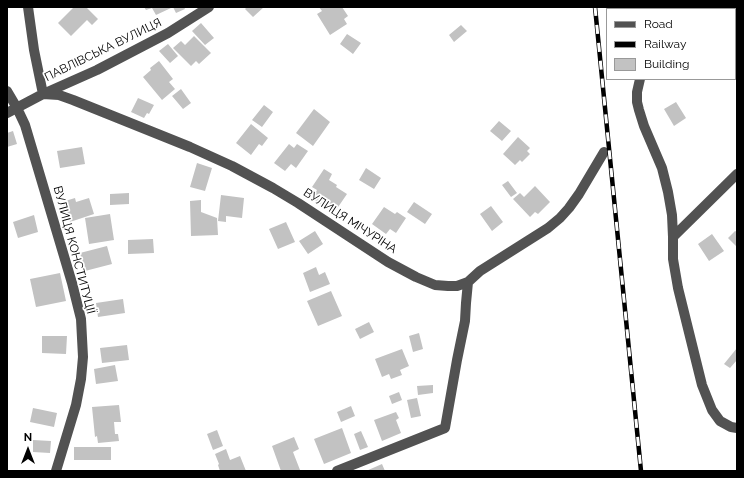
<!DOCTYPE html>
<html>
<head>
<meta charset="utf-8">
<style>
  body { margin:0 }
  #map { position:relative; width:744px; height:478px; overflow:hidden; background:#fff; font-family:Raleway,sans-serif }
  canvas { display:block }
  .frame { position:absolute; inset:0; border:8px solid #000; pointer-events:none }
  .legend { position:absolute; left:606px; top:8px; width:130px; height:72px; box-sizing:border-box; background:#fff; border:1px solid #999; margin:0; padding:5px 7px; list-style:none; font-size:12px; color:#000 }
  .legend li { display:flex; align-items:center; gap:8px; height:20px }
  .legend b { width:20px; border:1px solid #999 }
  .north { position:absolute; left:8px; top:430px; width:40px; height:40px; -webkit-text-stroke:3px #fff; paint-order:stroke; rotate:0deg; font-size:11px; font-weight:700; line-height:16px; text-align:center; color:#000 }
  .north::after { content:''; display:block; margin:auto; width:14px; height:18px; background:#000; clip-path:polygon(50% 0,100% 100%,50% 72%,0 100%) }
</style>
</head>
<body>
<div id="map">
<canvas width="744" height="478"></canvas>
<div class="frame"></div>
<ul class="legend">
<li><b style="height:5px;background:#525252"></b>Road</li>
<li><b style="height:5px;background:#000"></b>Railway</li>
<li><b style="height:11px;background:#c2c2c2"></b>Building</li>
</ul>
<div class="north">N</div>
</div>
<script>
const c = document.querySelector('canvas').getContext('2d');
c.lineJoin = 'round';
function fillPath(path, color) { c.fillStyle = color; c.fill(path, 'evenodd'); }
const toPath = rows => new Path2D(rows.map(r => 'M' + r).join(''));
function strokePath(path, color, width, dash) { c.strokeStyle = color; c.lineWidth = width; c.lineCap = dash ? 'butt' : 'round'; c.setLineDash(dash || []); c.stroke(path); }
function write(font, color, halo, rows, align = 'center') {
  c.font = font + ' Raleway,sans-serif'; c.lineWidth = 3.5; c.setLineDash([]); c.textBaseline = 'middle'; c.strokeStyle = halo; c.fillStyle = color; for (const [text, x, y, turn = 0] of rows) {
    c.save(); c.translate(x, y); c.rotate((+turn || 0) * Math.PI / 180); c.textAlign = isNaN(turn) ? turn : align; if (halo) c.strokeText(text, 0, 0); c.fillText(text, 0, 0); c.restore();
  }
}
const building = toPath([
  [74,7,86,7,98,19,92,25,87,20,71,36,58,23],
  [144,7,170,7,171,8,156,15,152,8,146,10],
  [173,7,184,7,185,9,176,13],
  [247,7,264,7,253,17,245,9],
  [319,7,342,7,348,16,344,19,347,24,330,35,317,14,322,11],
  [737,18,737,42,735,40,735,31,736,31,735,30,735,19],
  [201,23,214,38,205,45,192,31],
  [461,25,467,31,454,42,449,35],
  [347,34,361,43,353,54,340,44],
  [194,36,211,53,199,64,196,61,191,66,173,48,181,41,185,45],
  [168,44,178,56,170,63,159,51],
  [736,45,737,46,737,58,735,56,735,46],
  [159,61,173,79,169,82,175,89,162,100,143,77,151,70,150,68],
  [181,89,191,103,183,109,172,96],
  [138,98,154,105,149,114,147,113,144,118,131,112],
  [676,102,686,118,674,126,664,109],
  [264,105,273,112,262,127,252,120],
  [314,109,330,122,313,146,296,133],
  [499,121,511,131,502,141,490,131],
  [251,124,268,138,262,146,259,144,251,155,236,143],
  [13,131,17,144,7,147,7,133],
  [518,137,530,148,527,151,530,154,522,162,520,160,515,165,503,154],
  [289,144,294,148,297,144,308,151,296,168,291,164,285,171,274,163],
  [82,147,85,164,60,168,57,151],
  [197,163,212,168,205,191,190,187],
  [366,168,381,178,374,189,359,180],
  [324,169,332,174,329,180,337,185,336,187,347,194,334,213,312,199,317,190,312,187],
  [508,181,517,193,511,197,502,185],
  [535,186,550,202,538,214,535,212,530,217,513,199,520,193,524,197],
  [129,193,129,204,110,205,110,194],
  [221,195,244,198,242,218,226,216,226,222,218,221],
  [75,198,76,202,89,198,94,214,70,222,66,208,64,208,62,202],
  [201,200,201,212,217,218,218,235,191,236,190,201],
  [414,202,432,214,425,224,407,212],
  [491,206,503,222,492,231,480,214],
  [384,207,395,214,397,212,406,218,396,233,390,229,386,234,372,224],
  [110,214,114,240,89,244,85,218],
  [34,215,38,232,18,238,13,222],
  [286,222,295,242,278,249,269,229],
  [315,231,323,244,308,254,299,241],
  [735,231,737,232,737,247,728,238],
  [712,234,724,251,709,261,698,244],
  [153,239,154,253,128,254,128,240],
  [107,246,112,264,85,271,80,253],
  [316,267,319,275,325,272,330,284,310,292,303,273],
  [60,273,66,301,36,307,30,279],
  [331,291,342,316,318,326,307,301],
  [123,299,125,313,98,317,96,303],
  [369,322,374,332,360,339,355,329],
  [419,333,423,349,413,352,409,336],
  [42,336,67,336,66,354,42,353],
  [127,345,129,360,102,363,100,348],
  [737,348,737,360,730,368,724,364],
  [402,349,409,366,400,370,402,375,391,379,389,374,382,377,375,359],
  [115,365,118,381,96,384,94,369],
  [433,385,433,393,418,395,417,386],
  [399,392,402,400,392,404,389,396],
  [417,398,421,416,411,418,407,400],
  [119,405,121,422,114,422,115,434,118,434,119,441,98,443,97,436,95,437,92,407],
  [351,406,355,416,341,422,337,412],
  [33,408,57,413,54,427,30,422],
  [396,412,399,418,396,420,401,433,382,441,374,420],
  [342,428,351,453,324,464,314,439],
  [217,430,223,446,213,450,207,434],
  [361,431,368,447,360,450,354,434],
  [294,437,299,449,293,452,300,470,298,471,281,471,272,446],
  [33,440,51,441,50,453,33,452],
  [74,447,111,447,111,460,74,460],
  [226,449,230,460,240,456,246,471,220,471,218,465,219,464,215,454],
  [382,464,385,471,366,471]
]);
const minor = toPath([
  [28,7,34,50,43,94,59,95,73,100,190,147,232,166,273,188,298,203,388,262,416,277,435,285,448,286,457,286,468,282,480,271,548,228,560,218,569,208,579,194,604,152],
  [720,9,722,7],
  [640,79,637,92,637,102,639,110,644,126,662,168,668,192,672,215,673,237],
  [7,91,17,108,25,125,72,283,81,319,83,357,81,379,76,405,56,471],
  [7,113,43,94,97,70,168,33,209,7],
  [737,174,673,237,673,259,678,288,702,385,712,410,720,421,731,427,737,428],
  [337,471,445,428,457,360,465,321,466,303,468,282]
]);
const rail = toPath([
  [595,7,641,471]
]);
const streetNames = [
  ["ПАВЛІВСЬКА ВУЛИЦЯ",103,50,-26],
  ["ВУЛИЦЯ МІЧУРІНА",350,221,33],
  ["ВУЛИЦЯ КОНСТИТУЦІЇ",74,250,75]
];
fillPath(building, '#c2c2c2');
strokePath(minor, '#525252', 10);
strokePath(rail, '#000', 4.5);
strokePath(rail, '#fff', 3, [9]);
write('12px', '#000', '#fff', streetNames);
</script>
</body>
</html>
